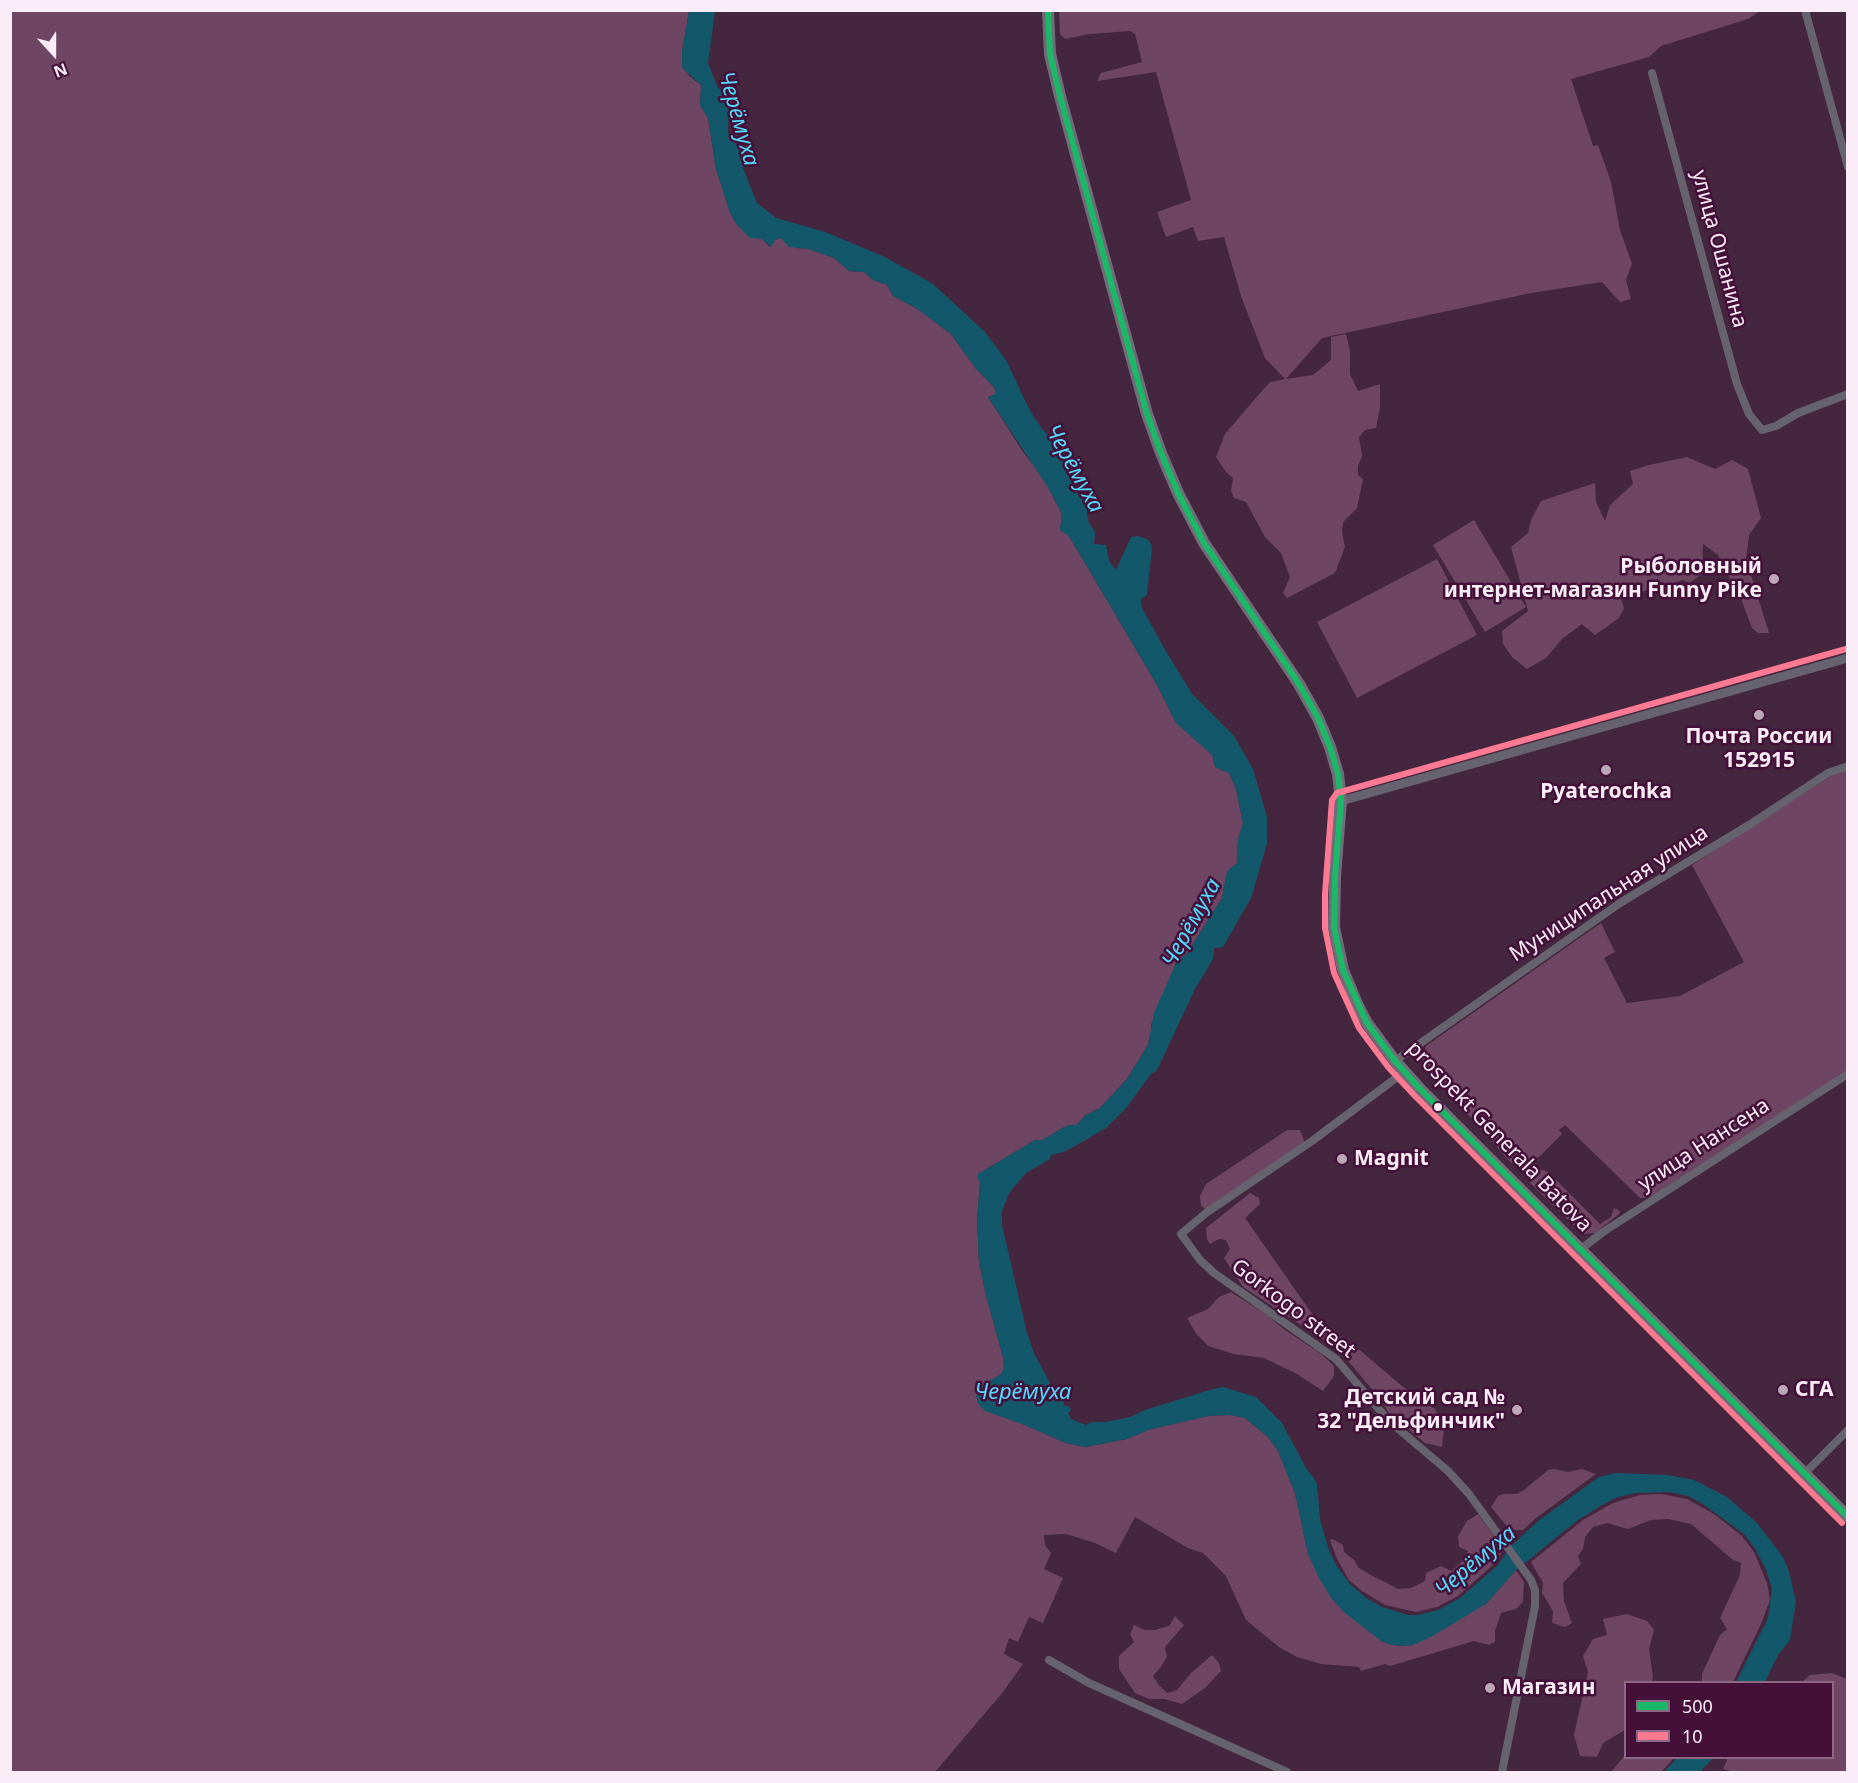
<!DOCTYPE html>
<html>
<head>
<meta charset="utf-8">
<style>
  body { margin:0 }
  #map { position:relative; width:1858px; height:1783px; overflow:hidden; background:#44273e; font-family:"Noto Sans",sans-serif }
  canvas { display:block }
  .frame { position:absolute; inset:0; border:12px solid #fbedf7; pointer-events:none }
  .legend { position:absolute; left:1624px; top:1681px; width:210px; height:78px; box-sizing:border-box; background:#44103a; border:2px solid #8d6886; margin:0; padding:8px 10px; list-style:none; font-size:18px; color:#fbedf7 }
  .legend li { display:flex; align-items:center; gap:12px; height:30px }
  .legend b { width:30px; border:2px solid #8d6886 }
  .north { position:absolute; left:24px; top:24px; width:60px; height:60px; -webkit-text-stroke:4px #44103a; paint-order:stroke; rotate:159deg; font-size:16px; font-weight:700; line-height:24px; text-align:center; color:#fbedf7 }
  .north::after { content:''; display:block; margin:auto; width:21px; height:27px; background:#fbedf7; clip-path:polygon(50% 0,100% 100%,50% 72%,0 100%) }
</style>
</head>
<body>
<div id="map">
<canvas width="1858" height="1783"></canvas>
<div class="frame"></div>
<ul class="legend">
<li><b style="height:8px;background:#1ab867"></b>500</li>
<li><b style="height:8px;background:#fe7a93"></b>10</li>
</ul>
<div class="north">N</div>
</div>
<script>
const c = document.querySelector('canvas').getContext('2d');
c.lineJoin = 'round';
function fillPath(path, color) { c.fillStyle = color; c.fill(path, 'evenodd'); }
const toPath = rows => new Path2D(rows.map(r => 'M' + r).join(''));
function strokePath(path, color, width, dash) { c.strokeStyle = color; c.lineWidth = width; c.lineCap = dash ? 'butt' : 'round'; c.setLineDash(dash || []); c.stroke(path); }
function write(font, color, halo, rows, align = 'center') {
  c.font = font + ' "Noto Sans",sans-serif'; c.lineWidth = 5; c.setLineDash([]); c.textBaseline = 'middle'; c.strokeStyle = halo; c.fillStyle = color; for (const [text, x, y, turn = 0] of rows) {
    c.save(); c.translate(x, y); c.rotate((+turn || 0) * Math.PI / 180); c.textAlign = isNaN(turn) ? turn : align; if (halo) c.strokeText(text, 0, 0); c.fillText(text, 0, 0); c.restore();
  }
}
const green = toPath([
  [10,11,689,11,682,52,689,76,701,85,700,105,708,118,716,169,730,213,737,225,762,239,770,247,775,240,781,238,797,248,809,249,834,258,849,271,864,272,873,280,887,285,893,296,916,308,951,334,976,369,994,387,996,394,988,397,1023,452,1039,472,1049,489,1062,514,1060,530,1069,536,1157,685,1176,723,1213,755,1215,767,1229,773,1236,789,1243,824,1238,839,1237,863,1227,872,1222,898,1186,955,1177,961,1151,1025,1151,1036,1148,1045,1127,1079,1100,1108,1086,1115,1076,1125,1068,1125,1042,1140,1035,1140,978,1174,980,1181,977,1220,979,1262,986,1296,1003,1357,1004,1368,1001,1374,982,1386,1022,1424,1066,1443,1085,1447,1127,1439,1148,1430,1208,1416,1230,1415,1245,1418,1268,1437,1278,1451,1295,1493,1308,1554,1381,1641,1392,1645,1404,1646,1486,1604,1516,1570,1524,1582,1523,1602,1516,1609,1501,1613,1495,1631,1495,1642,1489,1645,1474,1641,1390,1666,1385,1664,1361,1671,1359,1667,1321,1664,1297,1657,1279,1647,1246,1620,1226,1576,1203,1553,1188,1548,1135,1517,1116,1553,1095,1543,1066,1534,1044,1535,1045,1545,1051,1553,1044,1569,1063,1578,1043,1623,1029,1617,1018,1642,1009,1638,1004,1654,1023,1664,1003,1692,935,1772,11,1772],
  [1059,11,1760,11,1748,19,1661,46,1649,57,1571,79,1593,146,1598,145,1611,182,1620,230,1632,264,1626,280,1631,299,1620,302,1602,282,1531,293,1322,338,1286,379,1313,375,1331,360,1331,337,1346,334,1350,351,1350,374,1358,391,1380,384,1380,407,1376,428,1365,430,1359,437,1362,456,1358,466,1358,475,1363,479,1357,508,1343,522,1342,532,1345,547,1335,573,1287,598,1283,593,1290,577,1281,553,1265,537,1246,502,1234,498,1231,491,1233,478,1226,472,1216,457,1225,434,1254,400,1270,382,1285,379,1265,358,1241,296,1224,237,1198,241,1193,227,1166,237,1157,212,1191,200,1156,72,1097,81,1101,73,1142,62,1135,34,1130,31,1090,34,1065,39,1060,34],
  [1687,457,1715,469,1732,460,1748,469,1761,518,1749,535,1746,559,1769,633,1758,633,1752,628,1741,599,1718,555,1703,544,1702,574,1689,583,1683,580,1621,598,1624,608,1619,618,1595,635,1582,624,1562,639,1546,658,1527,669,1512,657,1503,644,1502,631,1528,611,1511,547,1528,533,1531,520,1541,501,1595,483,1596,502,1605,521,1610,505,1633,484,1630,471,1649,465],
  [1474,520,1526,607,1485,632,1433,545],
  [1437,559,1477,635,1357,698,1317,622],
  [1847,770,1847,1071,1655,1195,1646,1198,1640,1198,1565,1125,1559,1130,1562,1134,1539,1157,1525,1166,1519,1166,1511,1163,1423,1064,1422,1055,1426,1046,1601,923,1615,952,1604,958,1627,1003,1680,996,1744,962,1692,865,1831,776],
  [1287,1130,1300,1130,1305,1143,1207,1210,1201,1206,1200,1196,1206,1184],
  [1540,1169,1548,1172,1600,1224,1611,1217,1614,1208,1620,1211,1619,1214,1595,1233,1583,1234,1530,1183,1530,1176],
  [1250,1193,1259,1198,1260,1204,1245,1218,1315,1318,1362,1352,1402,1386,1435,1409,1444,1428,1442,1447,1425,1443,1388,1412,1382,1401,1338,1349,1243,1287,1224,1258,1230,1249,1226,1240,1219,1239,1210,1244,1207,1239,1206,1228],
  [1231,1292,1267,1315,1285,1330,1320,1353,1334,1366,1334,1376,1323,1391,1297,1374,1264,1358,1234,1354,1208,1346,1195,1332,1187,1318,1208,1309,1219,1297],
  [1554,1469,1568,1472,1582,1469,1596,1474,1536,1518,1523,1530,1510,1530,1491,1507,1498,1496,1503,1494,1517,1494,1524,1490,1548,1470],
  [1661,1494,1687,1499,1714,1514,1742,1536,1754,1552,1767,1583,1770,1600,1761,1624,1733,1682,1702,1682,1702,1674,1720,1635,1727,1629,1720,1618,1740,1575,1741,1563,1733,1560,1691,1524,1668,1519,1651,1520,1628,1529,1607,1523,1593,1527,1585,1537,1583,1549,1578,1556,1581,1564,1563,1583,1564,1601,1572,1623,1565,1627,1552,1623,1553,1611,1542,1593,1543,1583,1531,1562,1583,1520,1613,1503,1640,1495],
  [1478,1514,1504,1549,1494,1564,1458,1596,1437,1607,1416,1612,1385,1605,1362,1591,1349,1580,1337,1559,1330,1540,1333,1539,1343,1545,1344,1552,1354,1560,1359,1568,1369,1574,1398,1589,1411,1588,1425,1581,1426,1573,1441,1566,1452,1571,1465,1558,1468,1551,1459,1547,1458,1536,1467,1521],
  [1627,1614,1647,1621,1654,1630,1649,1649,1653,1677,1652,1682,1626,1682,1625,1730,1603,1743,1597,1757,1580,1756,1574,1735,1588,1672,1583,1656,1593,1639,1607,1635,1603,1619],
  [1175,1616,1184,1625,1165,1647,1167,1657,1160,1668,1153,1676,1159,1685,1167,1693,1177,1690,1191,1673,1212,1655,1219,1663,1221,1671,1205,1688,1182,1704,1164,1699,1149,1699,1135,1693,1119,1669,1119,1656,1134,1642,1130,1634,1134,1625,1145,1630,1155,1630,1169,1626],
  [1832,1673,1847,1679,1847,1772,1734,1772,1723,1769,1728,1758,1832,1758,1832,1682,1802,1682,1810,1675],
  [1625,1755,1626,1758,1674,1758,1661,1772,1611,1772]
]);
const water = toPath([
  [689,11,715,11,708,63,718,88,729,96,728,133,739,135,743,168,757,203,776,218,825,232,885,257,933,284,985,332,1006,360,1029,409,1042,429,1050,437,1055,451,1076,475,1086,501,1088,521,1095,532,1094,544,1106,545,1109,561,1116,570,1131,537,1138,536,1149,540,1152,547,1147,595,1141,599,1141,606,1164,648,1192,694,1234,736,1253,769,1267,817,1267,844,1251,898,1223,947,1214,948,1213,959,1195,989,1157,1070,1150,1075,1127,1107,1106,1128,1075,1146,1063,1152,1051,1155,1050,1159,1026,1173,1009,1193,1002,1211,1002,1225,1027,1333,1034,1353,1053,1389,1063,1394,1064,1406,1069,1406,1071,1410,1068,1413,1071,1419,1086,1425,1091,1422,1105,1422,1130,1417,1145,1410,1213,1389,1223,1387,1256,1397,1282,1423,1306,1468,1313,1477,1317,1484,1320,1520,1329,1550,1336,1565,1350,1584,1366,1598,1382,1607,1408,1615,1418,1615,1438,1610,1460,1598,1497,1566,1512,1545,1538,1521,1599,1477,1616,1473,1667,1475,1694,1480,1727,1497,1757,1523,1783,1557,1789,1572,1796,1601,1790,1640,1778,1655,1765,1682,1736,1682,1768,1618,1772,1589,1766,1570,1756,1550,1745,1535,1703,1504,1688,1496,1670,1492,1636,1493,1618,1497,1602,1505,1578,1520,1516,1570,1486,1604,1431,1637,1413,1645,1404,1646,1392,1645,1381,1641,1345,1613,1332,1599,1319,1578,1308,1554,1295,1493,1278,1451,1268,1437,1245,1418,1230,1415,1208,1416,1148,1430,1127,1439,1085,1447,1066,1443,1022,1424,985,1411,978,1403,976,1396,982,1386,1001,1374,1004,1368,1003,1357,986,1296,979,1262,977,1220,980,1182,978,1179,978,1174,1035,1140,1042,1140,1068,1125,1076,1125,1086,1115,1100,1108,1127,1079,1148,1045,1154,1013,1177,961,1186,955,1222,898,1227,871,1237,863,1238,839,1243,824,1236,789,1229,773,1215,767,1212,755,1176,723,1157,685,1069,536,1060,530,1062,514,1049,489,988,397,996,394,994,387,976,369,951,334,916,308,893,296,887,285,873,280,864,272,849,271,834,258,809,249,789,247,781,238,775,240,771,247,762,239,750,238,737,225,730,213,716,169,708,118,700,105,701,85,682,68,682,52],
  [1677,1758,1713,1758,1700,1772,1664,1772]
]);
const minor = toPath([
  [1805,10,1848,167],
  [1652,73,1737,384,1749,414,1762,430,1776,426,1798,413,1848,394],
  [1395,1061,1620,903,1749,825,1828,773,1848,766],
  [1404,1072,1312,1141,1206,1213,1181,1234,1200,1260,1214,1273,1336,1359,1389,1421,1448,1471,1469,1494,1531,1580,1535,1590,1535,1606,1502,1772],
  [1581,1249,1603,1232,1848,1074],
  [1804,1474,1848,1430],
  [1049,1660,1089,1683,1287,1772]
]);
const tertiary = toPath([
  [1341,801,1848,658]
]);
const primary = toPath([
  [1048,10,1050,54,1060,96,1147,414,1161,453,1178,493,1204,543,1299,684,1318,718,1330,747,1338,774,1341,801,1335,876,1334,927,1343,970,1358,1006,1367,1023,1395,1061,1421,1090,1848,1517]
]);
const bus1 = toPath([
  [1048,10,1050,54,1060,96,1147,414,1161,453,1178,493,1204,543,1299,684,1318,718,1330,747,1338,774,1341,801,1335,876,1334,927,1343,970,1367,1023,1395,1061,1421,1090,1848,1517]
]);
const bus2 = toPath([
  [1842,1523,1415,1096,1388,1067,1359,1028,1334,973,1325,928,1325,894,1332,800,1337,793,1846,649]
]);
const markers = [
  [1774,579,6,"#bba8b6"],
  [1759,715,6,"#bba8b6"],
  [1606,770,6,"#bba8b6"],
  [1438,1107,5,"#fbedf7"],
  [1342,1159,6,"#bba8b6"],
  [1783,1390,6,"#bba8b6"],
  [1517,1410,6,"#bba8b6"],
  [1490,1688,6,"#bba8b6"]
];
const streetNames = [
  ["улица Ошанина",1719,249,75],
  ["Муниципальная улица",1609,894,-33],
  ["prospekt Generala Batova",1499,1137,46],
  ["улица Нансена",1704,1145,-33],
  ["Gorkogo street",1293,1309,37]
];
const poiNames = [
  ["Рыболовный",1762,567,"right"],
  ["интернет-магазин Funny Pike",1762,591,"right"],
  ["Почта России",1759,737,"center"],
  ["152915",1759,761,"center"],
  ["Pyaterochka",1606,792,"center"],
  ["Magnit",1354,1159],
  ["СГА",1795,1390],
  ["Детский сад №",1505,1398,"right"],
  ["32 \"Дельфинчик\"",1505,1422,"right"],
  ["Магазин",1502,1688]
];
const waterNames = [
  ["Черёмуха",738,119,74],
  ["Черёмуха",1074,469,61],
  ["Черёмуха",1192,923,-61],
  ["Черёмуха",1023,1393],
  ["Черёмуха",1476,1562,-40]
];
fillPath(green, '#6e4563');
fillPath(water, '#13586a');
strokePath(minor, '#66636f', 8);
strokePath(tertiary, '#66636f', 9);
strokePath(primary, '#726b7a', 12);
strokePath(bus1, '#1ab867', 6);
strokePath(bus2, '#fe7a93', 6);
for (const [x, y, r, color] of markers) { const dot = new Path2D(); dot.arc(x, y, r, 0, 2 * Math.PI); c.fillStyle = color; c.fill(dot); strokePath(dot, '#44103a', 2); }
write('21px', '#fbedf7', '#44103a', streetNames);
write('bold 21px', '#fbedf7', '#44103a', poiNames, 'left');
write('italic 22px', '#53dafa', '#44103a', waterNames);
</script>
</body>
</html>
